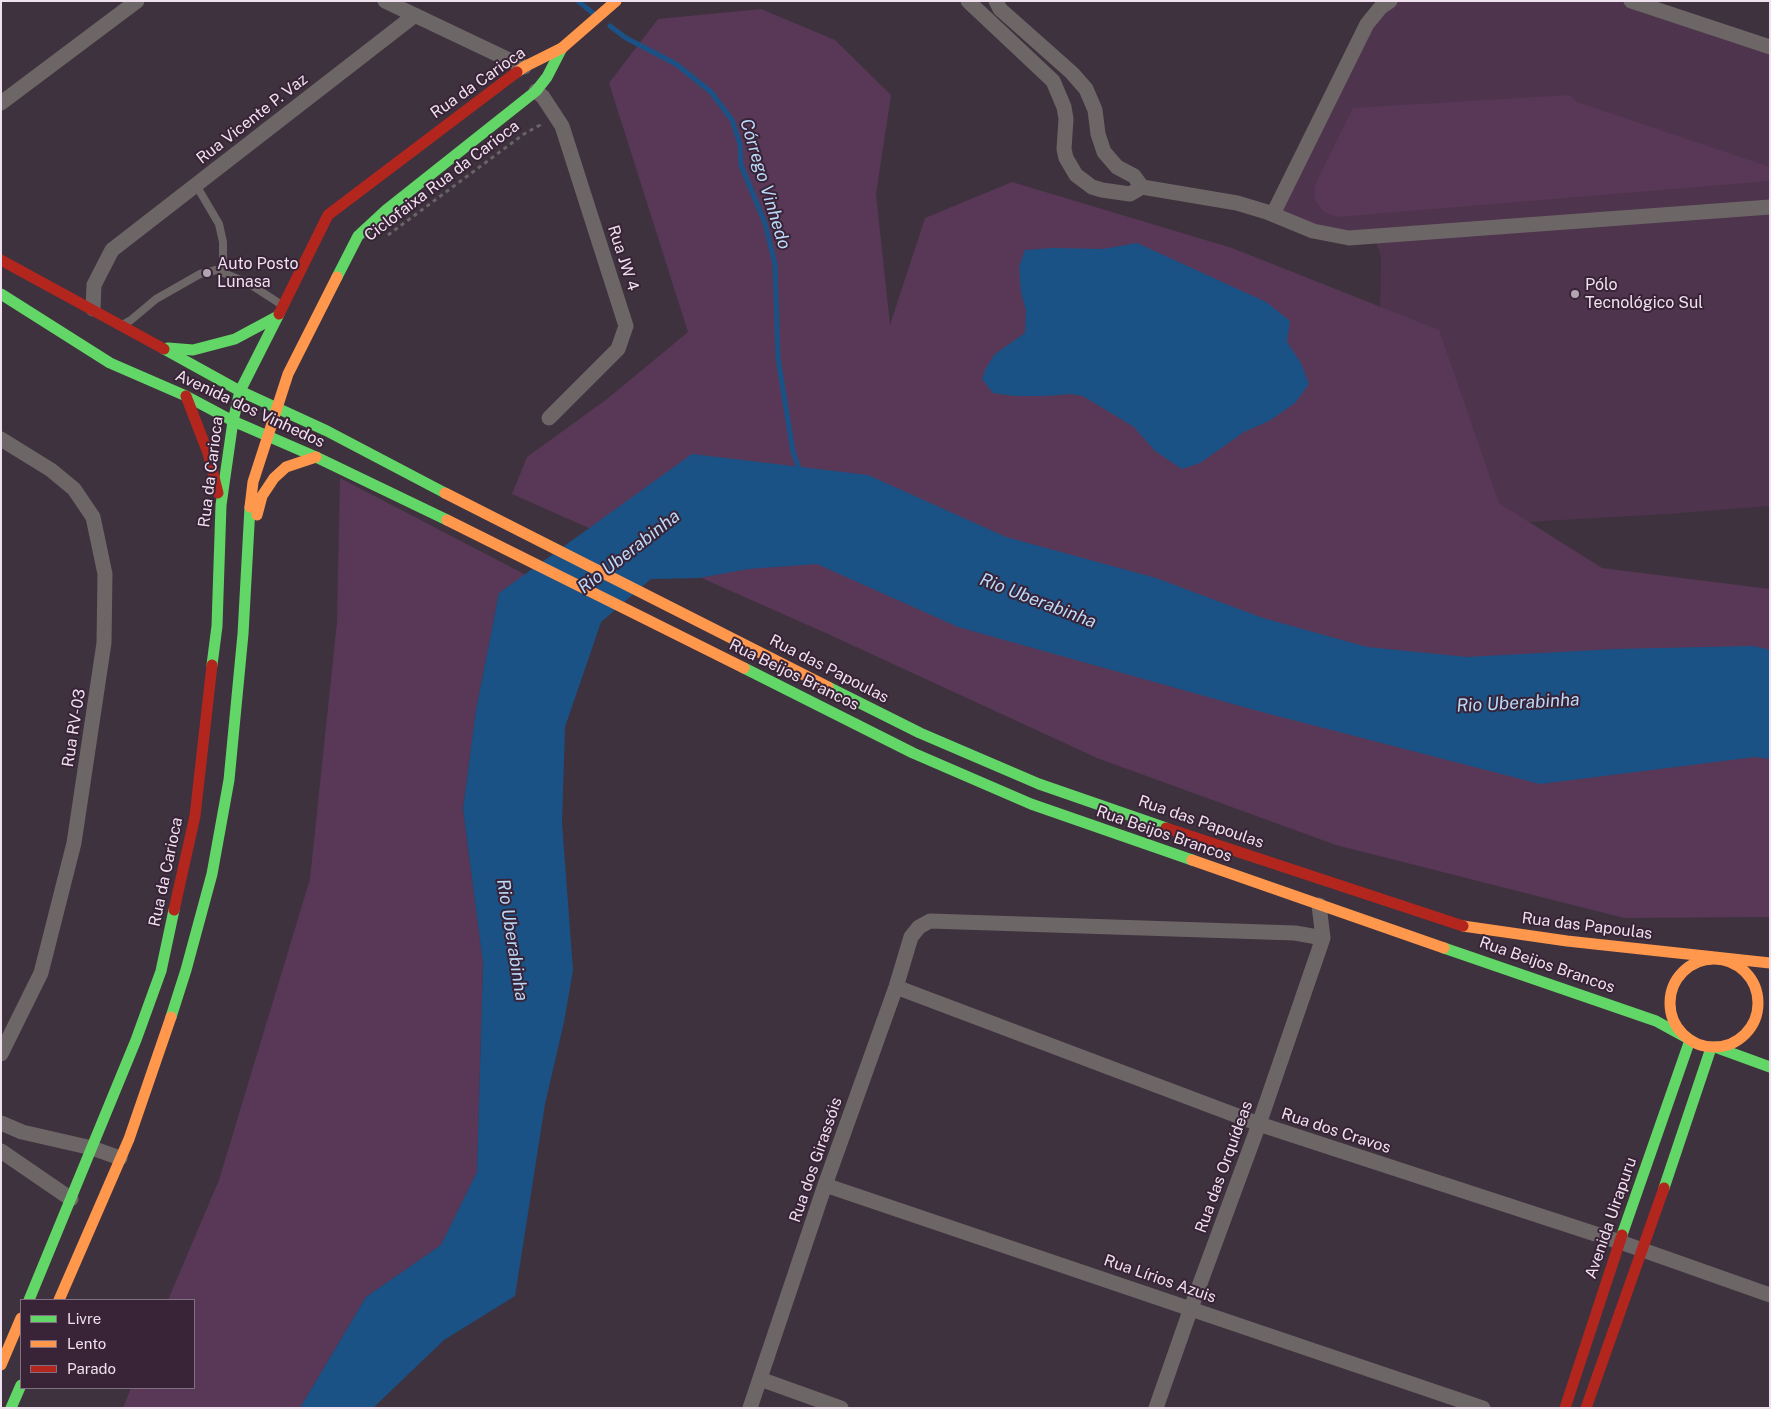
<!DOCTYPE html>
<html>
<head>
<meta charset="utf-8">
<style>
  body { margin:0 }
  #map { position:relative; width:1771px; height:1409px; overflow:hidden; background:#3e323e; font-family:"Public Sans",sans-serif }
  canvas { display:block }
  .frame { position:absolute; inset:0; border:2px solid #f0e1ef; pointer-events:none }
  .legend { position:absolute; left:20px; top:1299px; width:175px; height:90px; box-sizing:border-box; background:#382337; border:1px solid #826f81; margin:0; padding:6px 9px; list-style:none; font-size:15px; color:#f0e1ef }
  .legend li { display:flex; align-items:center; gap:10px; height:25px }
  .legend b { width:25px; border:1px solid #826f81 }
</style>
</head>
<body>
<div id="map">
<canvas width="1771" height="1409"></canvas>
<div class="frame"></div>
<ul class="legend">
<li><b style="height:6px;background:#63d668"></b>Livre</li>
<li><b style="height:6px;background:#ff974d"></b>Lento</li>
<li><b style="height:6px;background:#b3261e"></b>Parado</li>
</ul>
</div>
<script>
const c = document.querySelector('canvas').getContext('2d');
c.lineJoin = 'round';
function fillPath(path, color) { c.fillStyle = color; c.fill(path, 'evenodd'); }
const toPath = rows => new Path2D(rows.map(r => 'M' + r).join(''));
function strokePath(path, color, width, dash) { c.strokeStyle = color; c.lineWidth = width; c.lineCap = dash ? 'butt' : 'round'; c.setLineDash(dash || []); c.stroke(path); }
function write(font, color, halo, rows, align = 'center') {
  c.font = font + ' "Public Sans",sans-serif'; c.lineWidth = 4; c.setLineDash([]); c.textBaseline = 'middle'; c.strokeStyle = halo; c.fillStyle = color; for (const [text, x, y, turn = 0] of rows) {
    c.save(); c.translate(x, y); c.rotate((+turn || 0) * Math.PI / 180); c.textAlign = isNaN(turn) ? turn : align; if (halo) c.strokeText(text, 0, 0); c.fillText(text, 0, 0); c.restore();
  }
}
const built = toPath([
  [1390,1,1631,1,1770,47,1770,506,1667,514,1439,527,1380,331,1381,256,1374,236,1349,238,1273,214,1367,24]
]);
const green = toPath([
  [761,9,835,40,891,95,876,194,890,325,925,218,1012,182,1232,248,1439,330,1499,503,1602,568,1770,589,1770,917,1624,918,1336,845,1097,758,828,634,512,494,527,457,607,399,688,332,609,83,658,19],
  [1569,95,1577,102,1770,167,1770,181,1337,217,1323,211,1315,200,1314,187,1353,108],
  [340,478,526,575,499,593,476,710,463,809,483,963,477,1172,441,1245,366,1297,300,1408,123,1408,131,1388,194,1388,194,1300,168,1300,219,1180,310,879,337,622]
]);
const water = toPath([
  [1137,243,1266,302,1290,321,1287,342,1301,363,1309,384,1295,403,1269,421,1244,432,1200,463,1182,469,1155,451,1134,427,1083,396,1070,394,1046,396,1015,396,993,393,982,379,986,368,995,354,1025,333,1026,311,1021,292,1019,267,1025,250,1053,248,1103,249],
  [692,454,868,475,1006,537,1156,578,1263,618,1367,647,1467,657,1615,649,1753,646,1770,650,1770,759,1755,757,1540,784,1258,711,958,627,817,564,748,569,699,578,651,579,601,622,565,727,562,823,573,970,564,1022,545,1104,515,1296,444,1340,373,1408,300,1408,366,1297,441,1245,477,1172,483,963,463,809,476,710,499,593]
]);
const stream = toPath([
  [578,1,594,14],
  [610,26,626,38,676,64,711,92,732,120,740,144,741,165,765,223,775,264,778,358,793,452,800,471]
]);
const path = toPath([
  [388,235,524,134,540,125,540,121]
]);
const lane = toPath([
  [196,185,219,224,223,242,223,273],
  [124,324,131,320,156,299,200,274,216,270,248,283,282,305]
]);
const street = toPath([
  [385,1,524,67],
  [968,1,1053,81,1064,107,1066,119,1064,149,1066,158,1076,175,1092,187,1102,190,1130,194,1142,187],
  [996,1,1000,9,1072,73,1086,89,1095,110,1098,134,1104,152,1117,167,1134,176,1142,187,1237,203,1267,212,1313,231,1349,238,1770,207],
  [1631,1,1770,47],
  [536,91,543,97,562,126,626,326,618,349,549,418],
  [1,103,137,1],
  [1273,214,1367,24,1381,7,1390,1],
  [93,309,94,285,112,250,415,15],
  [1,439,51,470,74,489,93,517,105,574,104,643,74,843,41,973,1,1054],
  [896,987,1259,1124,1620,1242,1770,1295],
  [1,1123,22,1132,92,1148,120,1158],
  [1,1151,71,1199],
  [825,1185,1483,1408],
  [760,1379,841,1408],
  [750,1408,825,1185,896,987,911,937,919,927,930,921,1295,933,1323,938],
  [1156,1408,1191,1308,1259,1124,1323,938,1319,905]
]);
const fast = toPath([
  [337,277,358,236,386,210,536,91,547,77,562,48],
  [1,294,110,363,186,396,233,421,316,457,447,520],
  [168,348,193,350,235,339,276,317],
  [164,349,240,391,327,431,445,493],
  [212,665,217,626,221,505,233,421,240,391,279,314],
  [744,668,913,753,1031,804,1192,860],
  [828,687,920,733,1039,784,1166,828],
  [1444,948,1656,1021,1687,1038],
  [171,1017,186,970,212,874,229,780,243,634,250,507],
  [1715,1047,1770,1067],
  [1664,1188,1711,1048],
  [1622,1235,1690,1040],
  [29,1300,136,1040,161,971,174,910],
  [11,1408,21,1385]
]);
const slow = toPath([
  [517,72,524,67,562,48,616,1],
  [445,493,828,687],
  [250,507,253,482,288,374,337,277],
  [257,515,262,496,274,478,286,467,316,457],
  [447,520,744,668],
  [1192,860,1444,948],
  [1463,926,1567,941,1770,963],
  '1670 1003a44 44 0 1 1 88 0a44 44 0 1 1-88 0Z',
  [59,1300,129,1139,171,1017],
  [1,1365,21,1318]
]);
const jam = toPath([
  [1,260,164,349],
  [279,314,328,215,517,72],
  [186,396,208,453,218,493],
  [1166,828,1463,926],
  [174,910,195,816,212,665],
  [1565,1408,1622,1235],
  [1586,1408,1664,1188]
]);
const markers = [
  [207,273,5,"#b2a4b1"],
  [1575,294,5,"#b2a4b1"]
];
const streetNames = [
  ["Rua da Carioca",478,83,-35],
  ["Rua Vicente P. Vaz",252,119,-38],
  ["Ciclofaixa Rua da Carioca",442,181,-37],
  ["Rua JW 4",623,258,72],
  ["Avenida dos Vinhedos",250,409,25],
  ["Rua da Carioca",211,472,-83],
  ["Rua das Papoulas",829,669,27],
  ["Rua Beijos Brancos",794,675,26],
  ["Rua RV-03",74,728,-81],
  ["Rua das Papoulas",1201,822,19],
  ["Rua Beijos Brancos",1164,834,19],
  ["Rua da Carioca",166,872,-78],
  ["Rua das Papoulas",1587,926,7],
  ["Rua Beijos Brancos",1547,965,19],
  ["Rua dos Cravos",1336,1131,18],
  ["Rua dos Girassóis",816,1160,-71],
  ["Rua das Orquídeas",1224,1167,-70],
  ["Avenida Uirapuru",1611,1218,-71],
  ["Rua Lírios Azuis",1160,1279,19]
];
const poiNames = [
  ["Auto Posto",217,264],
  ["Lunasa",217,282],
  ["Pólo",1585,285],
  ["Tecnológico Sul",1585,303]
];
const waterNames = [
  ["Córrego Vinhedo",765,184,73],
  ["Rio Uberabinha",629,552,-38],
  ["Rio Uberabinha",1038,601,21],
  ["Rio Uberabinha",1518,703,-3],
  ["Rio Uberabinha",512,940,81]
];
fillPath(built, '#4e344d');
fillPath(green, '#583856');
fillPath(water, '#1a5286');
strokePath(stream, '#1a5286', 5);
strokePath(path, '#6a6366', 3, [4, 4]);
strokePath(lane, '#6d6666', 8);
strokePath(street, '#6d6666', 15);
strokePath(fast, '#63d668', 11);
strokePath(slow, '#ff974d', 11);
strokePath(jam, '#b3261e', 11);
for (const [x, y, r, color] of markers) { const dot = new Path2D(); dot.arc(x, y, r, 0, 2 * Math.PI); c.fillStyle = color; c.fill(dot); strokePath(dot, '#382337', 2); }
write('16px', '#f0e1ef', '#382337', streetNames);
write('16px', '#f0e1ef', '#382337', poiNames, 'left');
write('italic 18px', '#bad9f9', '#382337', waterNames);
</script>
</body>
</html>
